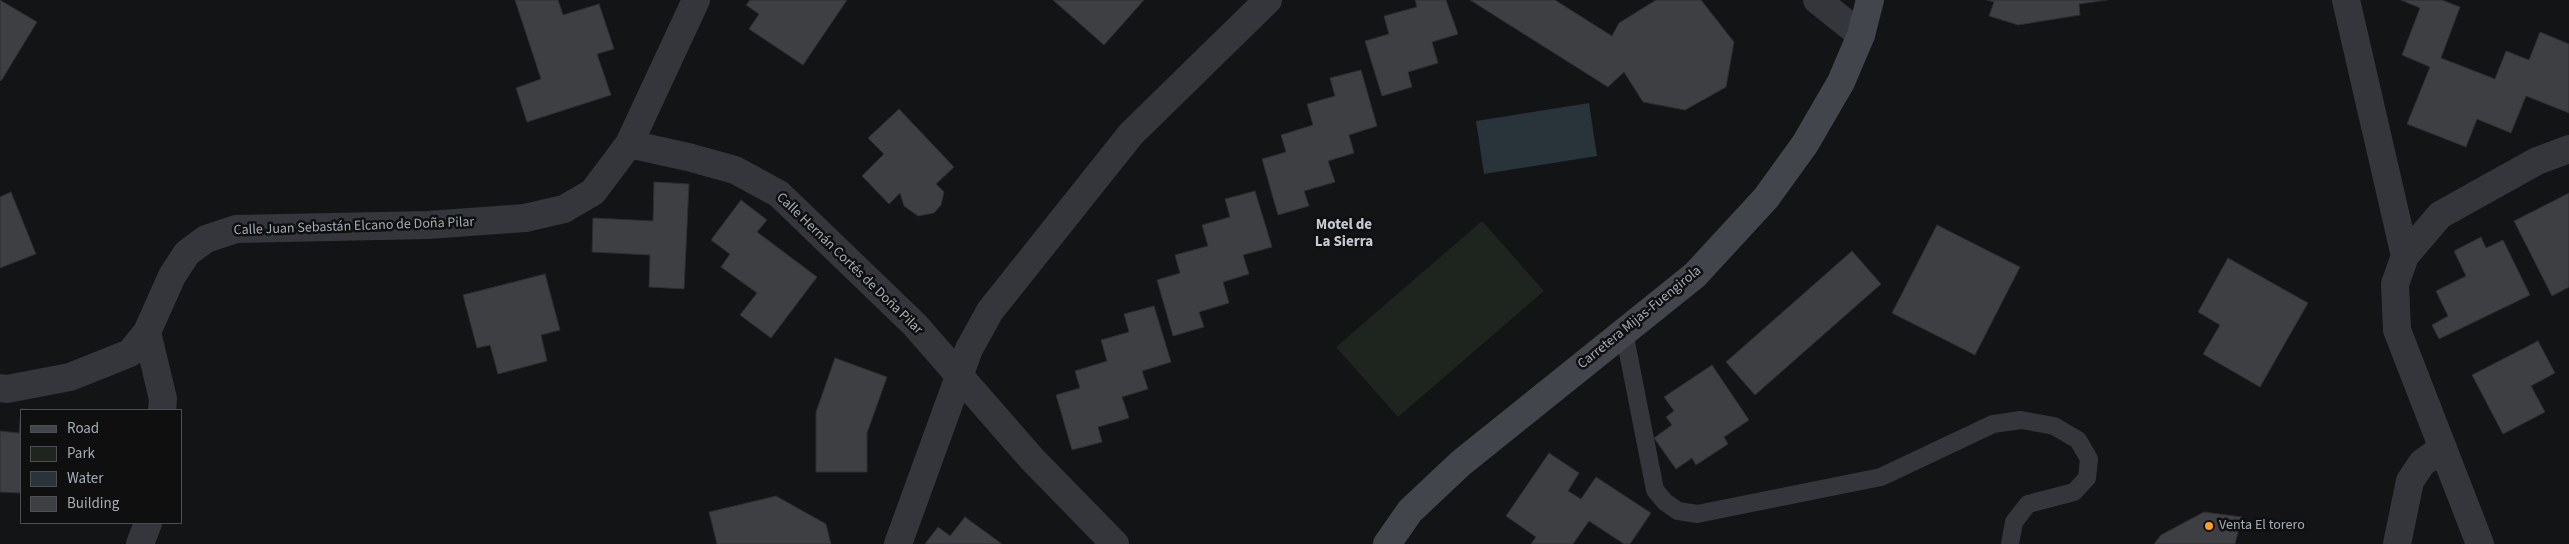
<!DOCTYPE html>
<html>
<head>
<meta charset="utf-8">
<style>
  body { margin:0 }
  #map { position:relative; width:2569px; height:544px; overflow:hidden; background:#131415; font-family:"Source Sans 3",sans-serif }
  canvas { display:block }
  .legend { position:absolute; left:20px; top:409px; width:162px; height:115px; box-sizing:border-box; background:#0f0f10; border:1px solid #4b4e52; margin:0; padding:6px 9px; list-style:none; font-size:15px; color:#a4acb6 }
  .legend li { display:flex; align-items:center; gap:10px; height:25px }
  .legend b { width:25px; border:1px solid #4b4e52 }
</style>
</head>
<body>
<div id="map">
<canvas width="2569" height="544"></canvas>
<ul class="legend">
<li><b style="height:6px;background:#42454b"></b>Road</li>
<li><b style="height:14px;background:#1d251e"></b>Park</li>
<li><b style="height:14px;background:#29343a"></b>Water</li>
<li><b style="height:14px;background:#3d3f42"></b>Building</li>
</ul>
</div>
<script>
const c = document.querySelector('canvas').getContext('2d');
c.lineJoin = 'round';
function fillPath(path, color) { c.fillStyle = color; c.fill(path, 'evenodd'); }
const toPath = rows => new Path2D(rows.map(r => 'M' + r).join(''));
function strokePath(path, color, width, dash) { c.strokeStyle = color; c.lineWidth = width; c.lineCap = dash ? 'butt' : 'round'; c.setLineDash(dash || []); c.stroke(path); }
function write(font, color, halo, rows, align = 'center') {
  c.font = font + ' "Source Sans 3",sans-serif'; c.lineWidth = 5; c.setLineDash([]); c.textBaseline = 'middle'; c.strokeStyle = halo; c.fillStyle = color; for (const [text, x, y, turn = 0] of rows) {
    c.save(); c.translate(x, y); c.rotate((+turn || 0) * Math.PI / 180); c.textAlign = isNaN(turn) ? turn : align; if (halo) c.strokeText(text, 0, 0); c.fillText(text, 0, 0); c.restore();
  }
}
const green = toPath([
  [1482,221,1544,291,1398,417,1336,347]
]);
const water = toPath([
  [1589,103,1597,156,1484,174,1476,121]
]);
const building = toPath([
  [0,0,37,22,1,81,0,80,0,0],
  [515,0,558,0,563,15,599,4,614,49,597,54,611,95,527,122,516,88,541,79,515,0],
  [750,0,847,0,803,65,749,29,759,14,746,5,750,0],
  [1053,0,1144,0,1104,45,1053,0],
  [1415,0,1446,0,1458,34,1432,42,1438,63,1408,72,1412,87,1382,96,1365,41,1389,34,1384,16,1417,7,1415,0],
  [1470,0,1555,0,1612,36,1619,23,1656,0,1701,0,1734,42,1726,87,1685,110,1643,102,1624,72,1608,87,1470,0],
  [1987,0,2107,0,2079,4,2080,15,2018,25,1989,16,1994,2,1987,0],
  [2401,0,2442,0,2460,7,2441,58,2495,79,2506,51,2529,60,2540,32,2569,44,2569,113,2526,96,2511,133,2477,119,2466,147,2407,124,2430,67,2402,55,2420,8,2401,0],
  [1361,70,1377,126,1349,135,1354,153,1328,161,1335,182,1304,191,1309,206,1278,215,1262,159,1286,152,1281,135,1313,125,1307,104,1335,96,1330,78,1361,70],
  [899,109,954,167,936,184,944,192,941,205,934,213,918,216,904,206,900,193,889,204,862,176,884,154,868,138,899,109],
  [654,182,689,184,684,289,649,287,650,255,592,252,593,218,653,221,654,182],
  [1255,191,1272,247,1243,255,1249,274,1223,282,1229,303,1199,312,1204,327,1173,336,1157,280,1180,273,1175,255,1208,246,1202,225,1230,217,1225,199,1255,191],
  [11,192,36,254,0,268,0,197,11,192],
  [2569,193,2569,287,2552,296,2514,221,2569,193],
  [741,200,767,220,757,232,817,277,771,338,740,315,757,293,721,267,730,254,711,240,741,200],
  [1937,225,2020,267,1975,355,1892,313,1937,225],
  [2481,237,2486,248,2503,240,2530,295,2439,339,2432,325,2448,316,2436,291,2466,276,2454,251,2481,237],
  [1852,251,1881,284,1755,395,1726,362,1852,251],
  [2228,258,2308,303,2260,387,2203,354,2220,325,2198,312,2228,258],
  [545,274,560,330,541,335,547,361,498,374,490,345,477,348,463,295,545,274],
  [1154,306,1171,362,1142,371,1148,389,1122,397,1129,418,1098,427,1102,442,1072,450,1056,395,1080,388,1075,371,1107,361,1101,340,1129,332,1124,314,1154,306],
  [2538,341,2555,373,2531,386,2545,412,2503,434,2472,375,2538,341],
  [835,358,887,377,867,433,867,472,816,472,816,412,835,358],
  [1712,365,1749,420,1724,437,1728,444,1696,465,1692,458,1676,469,1654,438,1672,425,1666,417,1674,411,1664,397,1712,365],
  [21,409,35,410,21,410,21,493,0,492,0,431,19,433,21,409],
  [1549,453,1579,473,1568,491,1581,499,1596,477,1651,513,1630,544,1624,544,1589,521,1573,544,1531,544,1536,537,1506,516,1549,453],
  [776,496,826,524,831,544,717,544,709,512,776,496],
  [2204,512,2242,517,2235,544,2154,544,2161,535,2204,512],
  [965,517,1002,544,925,544,938,527,950,536,965,517]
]);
const lane = toPath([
  [1624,332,1655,490,1665,502,1678,511,1697,514,1881,477,1993,424,2021,420,2054,426,2078,440,2089,459,2087,478,2074,492,2028,504,2014,522,2010,544]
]);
const street = toPath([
  [696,0,629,144,688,157,735,170,779,194,915,325,1032,459,1115,544],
  [1817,0,1861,35],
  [2346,0,2405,256],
  [147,332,163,399,162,410],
  [0,388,7,389,70,377,130,353,147,332,172,276,187,253,206,239,236,229,428,225,525,218,564,209,593,192,629,144],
  [140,544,148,523],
  [898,544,969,349,990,311,1131,134,1268,0],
  [2397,544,2410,481,2422,463,2443,448],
  [2480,544,2397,330,2395,284,2405,256,2440,215,2537,161,2569,149]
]);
const secondary = toPath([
  [1387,544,1410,511,1461,463,1695,275,1766,198,1805,144,1841,82,1861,35,1870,0]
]);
const markers = [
  [2209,526,5,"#fb9e26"]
];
const streetNames = [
  ["Calle Juan Sebastán Elcano de Doña Pilar",354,227,-2],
  ["Calle Hernán Cortés de Doña Pilar",849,264,44],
  ["Carretera Mijas-Fuengirola",1640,318,-39]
];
const poiNames = [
  ["Venta El torero",2219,526]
];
const neighbourhoodNames = [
  ["Motel de",1344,226],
  ["La Sierra",1344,243]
];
fillPath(green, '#1d251e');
fillPath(water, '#29343a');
fillPath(building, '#3d3f42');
strokePath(building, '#2d2e32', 1);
strokePath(lane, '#34363b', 18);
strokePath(street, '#34363b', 28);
strokePath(secondary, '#42454b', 28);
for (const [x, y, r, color] of markers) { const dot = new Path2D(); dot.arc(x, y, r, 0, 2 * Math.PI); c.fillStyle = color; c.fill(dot); strokePath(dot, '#0f0f10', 2); }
write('14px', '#a4acb6', '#0f0f10', streetNames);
write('14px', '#a4acb6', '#0f0f10', poiNames, 'left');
write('bold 15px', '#c6cad2', '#0f0f10', neighbourhoodNames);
</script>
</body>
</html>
